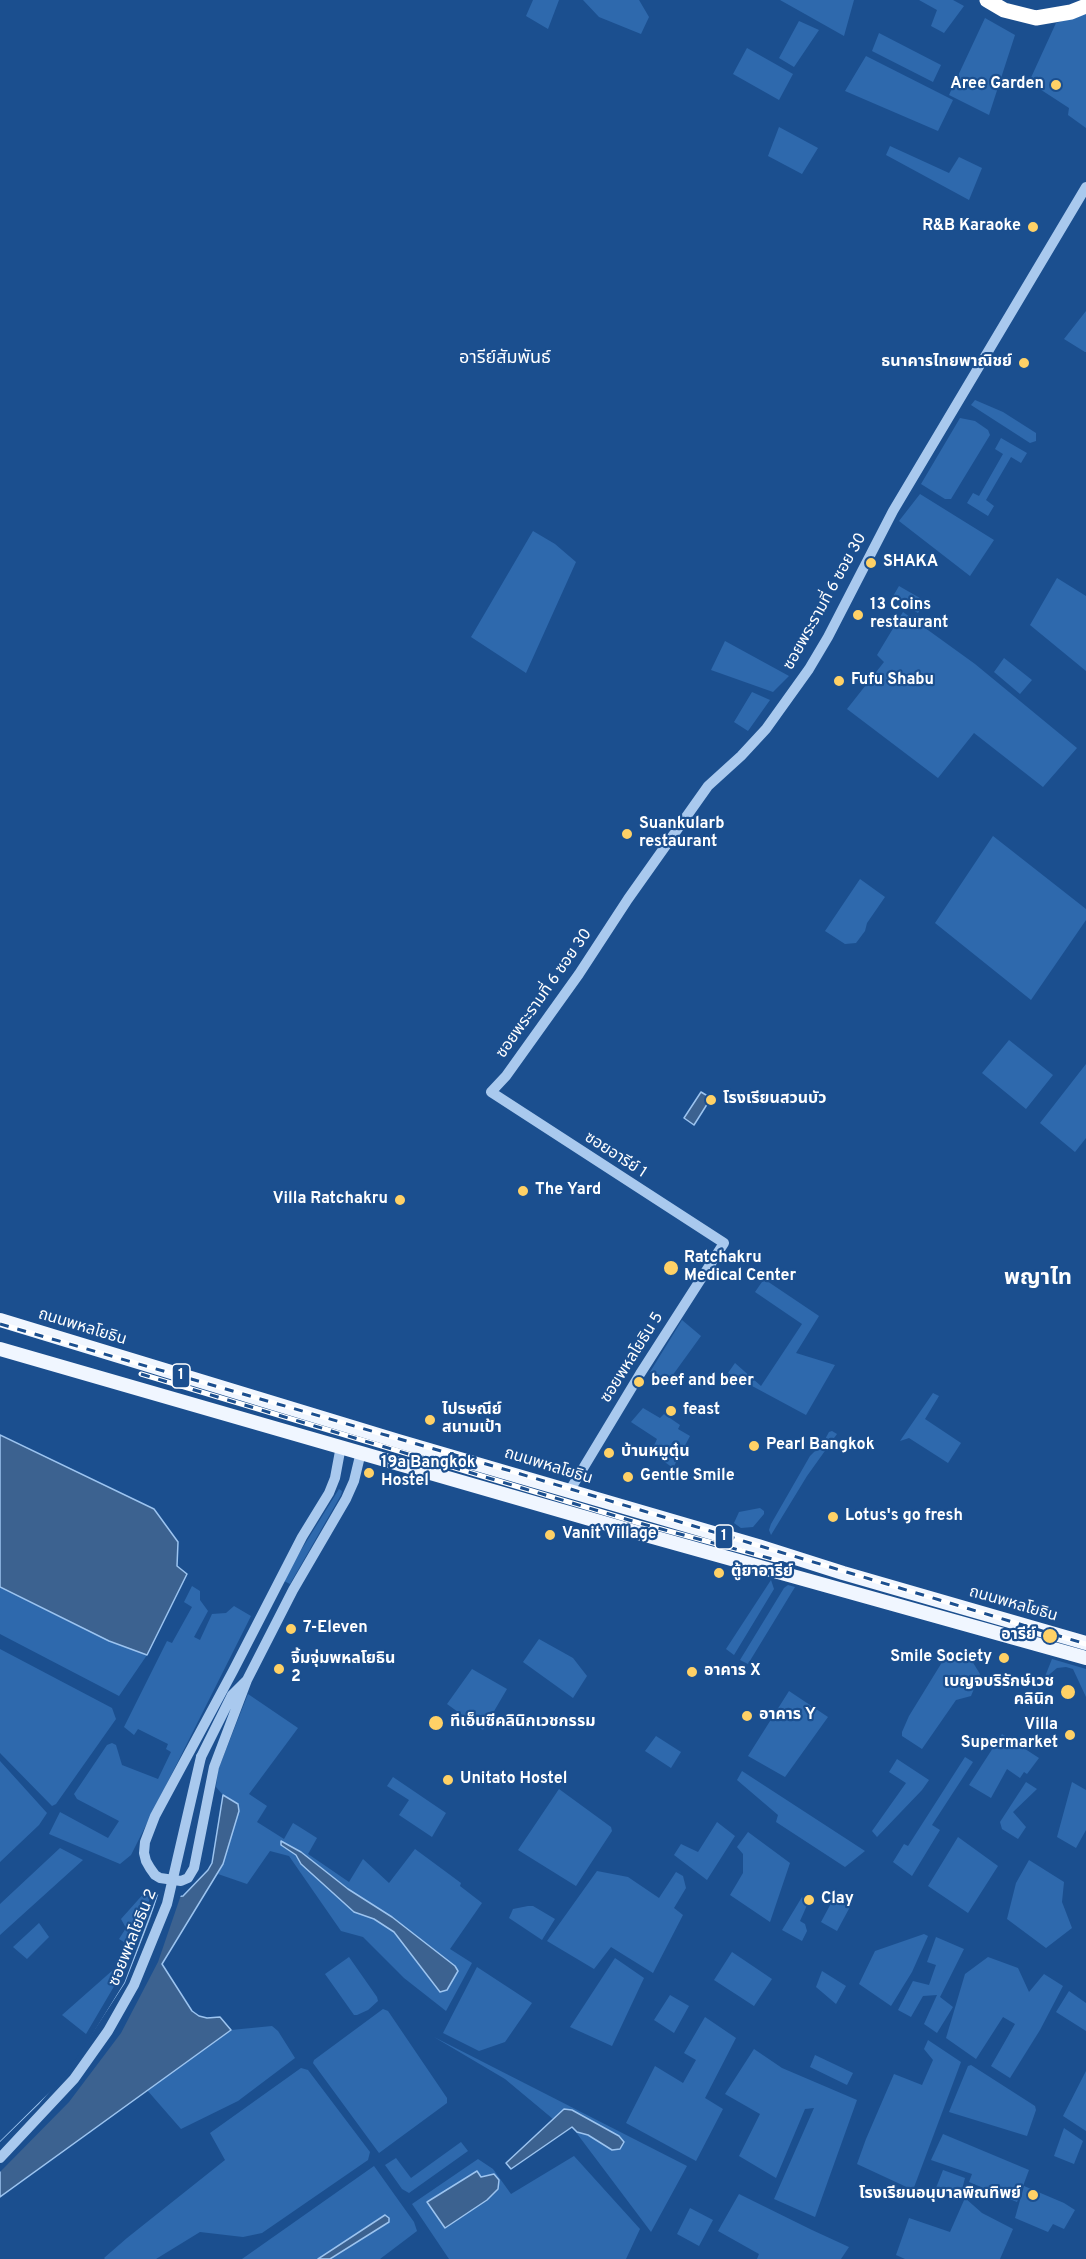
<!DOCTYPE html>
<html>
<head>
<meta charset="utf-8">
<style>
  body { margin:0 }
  canvas { display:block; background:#1b4f8f }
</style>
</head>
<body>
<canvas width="1086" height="2259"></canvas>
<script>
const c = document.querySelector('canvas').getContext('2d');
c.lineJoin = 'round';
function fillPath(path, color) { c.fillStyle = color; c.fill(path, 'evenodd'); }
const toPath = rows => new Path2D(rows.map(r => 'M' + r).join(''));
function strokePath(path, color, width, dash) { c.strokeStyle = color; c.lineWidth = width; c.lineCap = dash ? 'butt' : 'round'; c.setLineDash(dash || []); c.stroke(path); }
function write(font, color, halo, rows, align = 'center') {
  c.font = font + ' Overpass,"Noto Sans Thai",sans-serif'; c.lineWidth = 4.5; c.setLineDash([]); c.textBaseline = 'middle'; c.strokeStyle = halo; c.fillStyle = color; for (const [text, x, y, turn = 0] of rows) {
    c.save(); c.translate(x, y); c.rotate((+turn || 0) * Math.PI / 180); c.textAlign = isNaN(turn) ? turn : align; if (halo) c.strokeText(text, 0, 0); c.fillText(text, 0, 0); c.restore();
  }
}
const green = toPath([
  [533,0,559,0,548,29,526,16],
  [583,0,639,0,649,17,641,34,599,17],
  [780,0,854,0,844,36,805,14],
  [919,0,953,0,964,6,944,33,931,26,937,10],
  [1086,13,1086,128,1068,115,1069,108,1029,82,1056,23],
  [985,18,1015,35,989,115,949,95],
  [799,21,819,30,794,67,779,58],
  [879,33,941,65,933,82,872,51],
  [747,48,793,74,779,100,733,74],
  [866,56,953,100,938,131,845,91],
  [779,127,818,148,802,174,768,156],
  [890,146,949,173,959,157,982,168,969,200,886,155],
  [1086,311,1086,352,1085,352,1064,339],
  [975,400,1003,412,1036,433,1036,441,1030,443,971,405],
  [960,418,975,421,988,430,990,435,951,499,945,499,921,484],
  [1001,438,1027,453,1021,463,1011,457,986,500,994,506,988,516,967,503,973,493,979,496,1003,454,995,449],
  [920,494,994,540,970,576,899,521],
  [533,531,555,544,576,562,526,673,471,637],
  [1057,578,1086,596,1086,671,1030,625],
  [899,586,925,601,918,613,892,598],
  [903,612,975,664,1077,748,1043,787,974,733,938,778,847,709,884,662,877,655],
  [725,641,789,676,773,692,711,670],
  [1004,658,1032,680,1020,694,994,672],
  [752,692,770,700,748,731,734,722],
  [993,836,1086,909,1086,920,1031,1000,935,923],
  [860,879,885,897,867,923,865,931,856,943,845,944,825,931],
  [1009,1040,1053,1075,1026,1109,982,1073],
  [1086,1064,1086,1138,1075,1152,1040,1123],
  [764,1279,819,1316,796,1353,835,1365,806,1415,728,1373,735,1363,761,1386,802,1324,755,1292],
  [682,1320,701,1336,667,1383,650,1372],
  [933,1393,939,1396,925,1419,961,1443,948,1463,909,1438,900,1441],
  [643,1408,660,1418,664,1414,680,1425,678,1429,690,1436,673,1468,651,1452,657,1439,631,1422],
  [832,1431,837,1434,807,1476,771,1535,769,1530,771,1524,810,1456,823,1443,829,1432],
  [339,1489,342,1491,341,1495,290,1584,284,1581,290,1568],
  [760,1508,764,1511,764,1514,753,1527,741,1528,734,1523,739,1512],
  [771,1580,774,1589,734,1655,726,1649],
  [788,1585,795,1587,748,1664,740,1660,784,1588],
  [192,1586,200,1591,200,1600,208,1611,194,1637,200,1640,212,1614,226,1613,234,1606,251,1616,131,1855,120,1864,49,1834,60,1812,108,1838,119,1821,77,1799,74,1794,107,1745,112,1743,116,1745,122,1765,158,1779,171,1752,166,1749,168,1744,138,1729,134,1735,124,1727,167,1641,172,1643,192,1607,184,1602],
  [0,1587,109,1641,147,1655,119,1696,0,1634],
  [539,1639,573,1658,587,1676,573,1698,523,1662],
  [0,1649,112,1708,116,1719,56,1804,52,1806,0,1753],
  [949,1655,972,1661,980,1674,971,1696,956,1700,922,1749,902,1736,902,1732,909,1716,944,1659],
  [1052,1659,1086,1669,1086,1697,1073,1669,1066,1667,1057,1668,1044,1679],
  [472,1669,507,1689,483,1730,447,1704],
  [789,1691,828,1717,785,1777,748,1756],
  [248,1694,298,1728,249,1794,267,1806,257,1822,284,1839,293,1823,298,1826,317,1838,308,1854,349,1882,363,1859,389,1883,415,1849,461,1883,460,1886,482,1903,450,1949,472,1963,446,2011,404,1978,363,1937,341,1931,289,1856,270,1851,247,1884,218,1874,223,1864,239,1811,238,1804,223,1795,216,1787,218,1770],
  [300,1852,348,1889,392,1917,439,1992,394,1932,374,1919,354,1912,301,1864,296,1855],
  [1002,1734,1039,1758,1027,1774,1024,1772,1020,1778,1007,1769,991,1798,969,1785],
  [656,1736,681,1752,671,1768,645,1751],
  [965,1757,973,1762,932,1825,940,1830,912,1876,893,1862,904,1844,908,1846],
  [897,1759,929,1780,922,1790,877,1837,872,1831,906,1783,889,1772],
  [0,1761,47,1813,39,1825,0,1862],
  [742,1771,865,1851,845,1867,776,1822,778,1815,737,1780],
  [393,1777,446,1813,432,1837,399,1815,409,1800,387,1786],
  [1026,1782,1037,1789,1013,1812,1026,1827,1018,1839,1002,1829,1000,1822],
  [1072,1782,1086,1790,1086,1830,1076,1848,1057,1837],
  [559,1789,611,1827,612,1831,576,1886,518,1850],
  [717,1822,735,1836,707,1880,674,1855,681,1844,698,1852],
  [748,1832,790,1863,770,1922,730,1895,743,1873,743,1854,737,1847],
  [958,1837,998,1866,968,1913,928,1886],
  [60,1848,83,1860,0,1935,0,1904],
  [1029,1860,1064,1882,1062,1902,1072,1928,1046,1948,1007,1919,1016,1883],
  [597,1871,628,1877,659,1898,676,1872,683,1876,686,1888,674,1908,683,1915,653,1973,611,1947,594,1969,547,1941],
  [146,1891,152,1893,132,1947,119,1939,126,1928,121,1919],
  [835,1896,851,1905,837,1931,821,1922],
  [802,1897,808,1903,800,1921,805,1924,807,1931,802,1941,782,1930],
  [528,1906,533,1906,555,1919,542,1940,509,1918,513,1909],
  [39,1923,49,1937,27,1959,13,1947],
  [924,1934,928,1936,912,1972,891,2006,859,1984,875,1951],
  [936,1937,964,1949,940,1997,953,2007,937,2033,924,2024,937,1995,923,1996,911,2017,898,2010,913,1981,929,1985,936,1965,927,1962],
  [732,1952,772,1979,754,2006,714,1980],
  [349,1957,377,1997,378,2001,368,2010,357,2015,354,2015,325,1974],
  [988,1957,1018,1968,1029,1992,1044,1974,1063,1986,1040,2030,1010,2078,991,2066,1015,2024,1003,2017,976,2059,946,2038,965,1974],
  [615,1958,644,1978,612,2046,570,2027],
  [122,1962,116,1983,86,2034,62,2015],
  [477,1967,532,2003,505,2042,479,2051,443,2033],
  [822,1971,846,1986,836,2004,816,1987],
  [1069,1991,1086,2003,1086,2031,1056,2012],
  [670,1995,689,2006,674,2033,654,2020],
  [383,2009,388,2011,447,2098,447,2103,379,2153,313,2063,314,2060],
  [705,2017,736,2038,705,2098,723,2109,696,2161,626,2123,655,2066,683,2083,696,2060,684,2053],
  [272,2026,278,2031,295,2058,238,2101,181,2129,147,2090,231,2030],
  [434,2037,687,2166,651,2232,572,2127,553,2119,505,2079],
  [928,2040,961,2062,913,2190,857,2164,866,2139,894,2074,922,2085,933,2060,924,2049],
  [754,2049,782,2068,857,2100,815,2217,774,2199,814,2108,805,2109,776,2178,739,2156,760,2114,725,2094],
  [815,2055,853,2073,847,2085,810,2067],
  [971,2065,1035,2106,1036,2110,1027,2136,949,2112,968,2066],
  [301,2068,308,2070,370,2152,368,2160,262,2233,243,2237,200,2232,156,2259,105,2259,104,2258,127,2238,225,2160,210,2133],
  [1086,2071,1086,2131,1063,2116],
  [1064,2128,1083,2141,1074,2164,1054,2156],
  [943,2134,1029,2170,1017,2202,969,2182,972,2174,931,2160],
  [461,2142,468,2151,409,2193,402,2189,385,2165,396,2158,411,2178],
  [574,2156,640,2229,626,2259,449,2259,412,2204,478,2159,493,2169,511,2194],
  [374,2166,414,2222,417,2231,380,2259,330,2259,385,2216,318,2259,242,2259],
  [943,2170,965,2178,960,2197,936,2188],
  [1024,2186,1064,2203,1075,2210,1064,2229,1053,2224,1048,2232,1015,2218],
  [739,2194,812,2230,849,2247,841,2259,757,2259,759,2254,718,2231],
  [965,2198,982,2213,1013,2229,1000,2259,905,2259,896,2255,909,2218,950,2232],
  [690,2208,713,2220,699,2246,677,2234]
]);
const water = toPath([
  [701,1092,711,1098,694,1125,684,1118,701,1092],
  [0,1435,154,1509,178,1542,177,1566,187,1574,147,1655,109,1641,0,1587,0,1435],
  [223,1795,238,1804,239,1811,223,1864,162,1964,192,2011,199,2016,207,2018,220,2017,231,2030,0,2197,0,2142,68,2075,125,1983,158,1895,174,1897,183,1896,208,1870,212,1863,223,1795],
  [281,1841,301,1852,348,1889,392,1917,455,1966,458,1971,447,1990,440,1992,394,1932,374,1919,354,1912,301,1864,296,1855,281,1845,281,1841],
  [564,2109,572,2110,619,2136,624,2142,620,2149,612,2150,588,2135,577,2132,572,2127,511,2169,506,2163,564,2109],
  [477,2171,481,2177,494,2174,499,2180,498,2189,487,2200,445,2228,427,2202,477,2171],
  [385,2215,389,2218,389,2222,330,2259,318,2259,385,2215]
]);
const pier = toPath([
  [159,1892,174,1894,182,1892,158,1962,121,2033,69,2102,0,2172,0,2142,39,2104,69,2069,125,1983,150,1920]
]);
const tertiary = toPath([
  [570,1490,640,1374,724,1243,491,1092,506,1076,579,974,628,899,708,786,741,756,766,729,809,669,828,637,893,511,1086,187],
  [247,1680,214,1767,194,1868,188,1878,181,1881,160,1878,155,1875,150,1868,146,1861,144,1853,145,1842,155,1816,233,1671,302,1537,329,1493,335,1478,341,1446],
  [201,1757,232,1695,247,1680,293,1590,346,1499,354,1481,361,1452]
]);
const primary = toPath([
  [0,1320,398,1441,758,1546,843,1573,1086,1643],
  [0,1349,642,1534,1086,1658]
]);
const motorway = toPath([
  [987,0,1004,10,1036,18,1071,12,1086,6]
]);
const rail = toPath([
  [0,1324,514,1472,1086,1644],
  [141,1374,639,1523,780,1561]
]);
const tertiaryBridge = toPath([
  [0,2158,74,2079,108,2031,134,1985,167,1904,201,1757]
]);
const markers = [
  [1056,85,6,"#ffd166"],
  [1033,227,6,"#ffd166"],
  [1024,363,6,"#ffd166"],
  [871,563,6,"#ffd166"],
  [858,615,6,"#ffd166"],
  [839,681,6,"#ffd166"],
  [627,834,6,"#ffd166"],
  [711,1100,6,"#ffd166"],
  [523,1191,6,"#ffd166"],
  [400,1200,6,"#ffd166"],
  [671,1268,8,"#ffd166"],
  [639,1382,6,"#ffd166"],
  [671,1411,6,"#ffd166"],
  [430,1420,6,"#ffd166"],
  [754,1446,6,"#ffd166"],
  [609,1453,6,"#ffd166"],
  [369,1473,6,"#ffd166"],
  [628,1477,6,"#ffd166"],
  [833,1517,6,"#ffd166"],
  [550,1535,6,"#ffd166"],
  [719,1573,6,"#ffd166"],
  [291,1629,6,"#ffd166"],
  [1050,1636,8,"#ffd166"],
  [1004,1658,6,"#ffd166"],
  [279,1669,6,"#ffd166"],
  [692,1672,6,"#ffd166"],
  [1068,1692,8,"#ffd166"],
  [747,1716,6,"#ffd166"],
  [436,1723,8,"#ffd166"],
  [1070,1735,6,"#ffd166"],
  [448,1780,6,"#ffd166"],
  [809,1900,6,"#ffd166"],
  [1033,2195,6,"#ffd166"]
];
const shields = [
  [181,1376,18],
  [724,1537,18]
];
const shieldNames = [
  ["1",181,1376],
  ["1",724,1537]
];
const poiNames = [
  ["Aree Garden",1044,85,"right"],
  ["R&B Karaoke",1021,227,"right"],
  ["ธนาคารไทยพาณิชย์",1012,363,"right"],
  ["SHAKA",883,563],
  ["13 Coins",870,606],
  ["restaurant",870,624],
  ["Fufu Shabu",851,681],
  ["Suankularb",639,825],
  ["restaurant",639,843],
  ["โรงเรียนสวนบัว",723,1100],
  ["The Yard",535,1191],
  ["Villa Ratchakru",388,1200,"right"],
  ["Ratchakru",684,1259],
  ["Medical Center",684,1277],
  ["beef and beer",651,1382],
  ["ไปรษณีย์",442,1411],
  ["สนามเป้า",442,1429],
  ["feast",683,1411],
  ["Pearl Bangkok",766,1446],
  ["บ้านหมูตุ๋น",621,1453],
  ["19a Bangkok",381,1464],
  ["Hostel",381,1482],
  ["Gentle Smile",640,1477],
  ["Lotus's go fresh",845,1517],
  ["Vanit Village",562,1535],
  ["ตู้ยาอารีย์",731,1573],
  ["7-Eleven",303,1629],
  ["อารีย์",1036,1636,"right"],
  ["Smile Society",992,1658,"right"],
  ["จิ้มจุ่มพหลโยธิน",291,1660],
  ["2",291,1678],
  ["อาคาร X",704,1672],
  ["เบญจบริรักษ์เวช",1054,1683,"right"],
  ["คลินิก",1054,1701,"right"],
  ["อาคาร Y",759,1716],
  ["ทีเอ็นซีคลินิกเวชกรรม",450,1723],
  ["Villa",1058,1726,"right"],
  ["Supermarket",1058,1744,"right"],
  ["Unitato Hostel",460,1780],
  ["Clay",821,1900],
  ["โรงเรียนอนุบาลพิณทิพย์",1021,2195,"right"]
];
const streetNames = [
  ["ซอยพระรามที่ 6 ซอย 30",826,602,-61],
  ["ซอยพระรามที่ 6 ซอย 30",545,994,-55],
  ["ซอยอารีย์ 1",615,1156,33],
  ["ถนนพหลโยธิน",82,1328,17],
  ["ซอยพหลโยธิน 5",633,1358,-58],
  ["ถนนพหลโยธิน",548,1467,17],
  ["ถนนพหลโยธิน",1013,1605,16],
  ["ซอยพหลโยธิน 2",134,1938,-68]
];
const neighbourhoodNames = [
  ["อารีย์สัมพันธ์",505,359]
];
const districtNames = [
  ["พญาไท",1038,1280]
];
fillPath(green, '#2e69ad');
fillPath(water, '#3c6290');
strokePath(water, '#9cc4f0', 1.5);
fillPath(pier, '#1b4f8f');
strokePath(tertiary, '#a9c9ee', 10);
strokePath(primary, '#f0f6ff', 14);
strokePath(motorway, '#fff', 15);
strokePath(rail, '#fff', 5);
strokePath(rail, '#1b4f8f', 3, [9]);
strokePath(tertiaryBridge, '#a9c9ee', 10);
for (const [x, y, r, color] of markers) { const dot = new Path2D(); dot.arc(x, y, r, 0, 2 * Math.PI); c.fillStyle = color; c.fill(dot); strokePath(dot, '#1b4f8f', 2); }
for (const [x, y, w] of shields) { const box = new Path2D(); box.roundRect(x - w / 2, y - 12, w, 24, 4.5); c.fillStyle = '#1b4f8f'; c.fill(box); strokePath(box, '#fff', 1.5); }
write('bold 15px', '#fff', null, shieldNames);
write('bold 16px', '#fff', '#1b4f8f', poiNames, 'left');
write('16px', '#fff', '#1b4f8f', streetNames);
write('18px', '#fff', '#1b4f8f', neighbourhoodNames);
write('bold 22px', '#fff', '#1b4f8f', districtNames);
</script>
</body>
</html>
